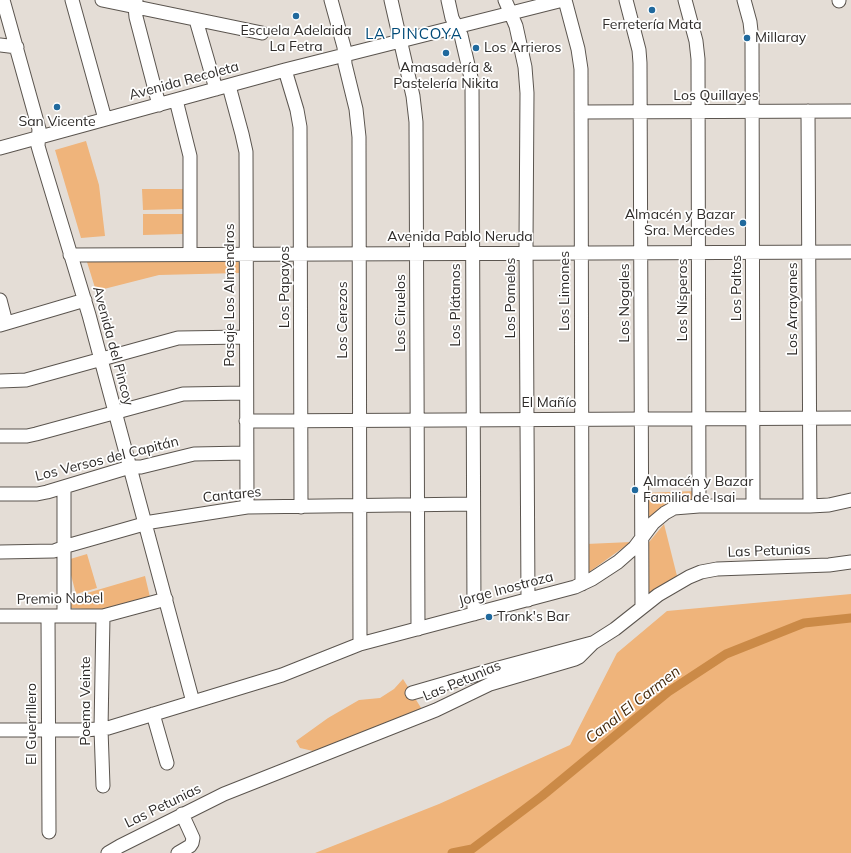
<!DOCTYPE html>
<html>
<head>
<meta charset="utf-8">
<style>
  body { margin:0 }
  canvas { display:block; background:#e4ddd6 }
</style>
</head>
<body>
<canvas width="851" height="853"></canvas>
<script>
const c = document.querySelector('canvas').getContext('2d');
c.lineJoin = 'round';
function fillPath(path, color) { c.fillStyle = color; c.fill(path, 'evenodd'); }
const toPath = rows => new Path2D(rows.map(r => 'M' + r).join(''));
function strokePath(path, color, width, dash) { c.strokeStyle = color; c.lineWidth = width; c.lineCap = dash ? 'butt' : 'round'; c.setLineDash(dash || []); c.stroke(path); }
function write(font, color, halo, rows, align = 'center') {
  c.font = font + ' Mulish,sans-serif'; c.lineWidth = 3.5; c.setLineDash([]); c.textBaseline = 'middle'; c.strokeStyle = halo; c.fillStyle = color; for (const [text, x, y, turn = 0] of rows) {
    c.save(); c.translate(x, y); c.rotate((+turn || 0) * Math.PI / 180); c.textAlign = isNaN(turn) ? turn : align; if (halo) c.strokeText(text, 0, 0); c.fillText(text, 0, 0); c.restore();
  }
}
const green = toPath([
  [86,141,99,185,105,236,81,238,55,150],
  [142,189,183,189,183,209,143,210],
  [143,214,183,214,183,234,143,235],
  [87,262,240,262,239,273,159,275,96,291],
  [695,491,695,502,650,519,645,519,644,493],
  [664,524,678,580,651,595,646,591,645,547],
  [631,542,585,575,586,544],
  [87,554,97,588,76,594,67,560],
  [145,576,150,597,102,610,70,608,70,598],
  [851,594,851,853,315,853,439,804,570,745,617,653,667,611],
  [403,679,423,711,313,751,300,748,296,741,328,718,359,700,380,698,394,689]
]);
const canal = toPath([
  [452,853,472,849,542,796,668,692,726,654,804,623,851,618]
]);
const minor = toPath([
  [3,0,39,129,38,146,40,153,89,315,193,702],
  [72,0,105,119],
  [102,0,262,33],
  [136,0,135,7,136,17,159,105],
  [331,0,344,47,345,64,356,109,359,137,360,644],
  [391,0,413,96,416,122,418,629],
  [448,0,452,18,461,35,472,82,474,614],
  [505,0,516,26,525,67,527,93,526,242,528,600],
  [565,0,578,49,581,69,582,584],
  [626,0,639,50,640,63,642,607],
  [685,0,696,41,698,59,699,506],
  [744,0,750,22,752,40,753,505],
  [839,0,839,1],
  [196,20,216,89],
  [0,45,17,47],
  [285,70,297,110,300,127,301,507],
  [229,86,242,134,246,152,247,507],
  [176,100,190,156,190,254],
  [808,111,810,506],
  [581,112,851,111],
  [0,148,285,70,563,0],
  [70,255,851,252],
  [0,300,6,323],
  [0,325,85,300],
  [0,381,26,380,178,338,246,337],
  [246,421,851,418],
  [0,436,27,436,36,434,183,394,246,393],
  [64,487,64,616],
  [0,494,37,494,47,492,130,467,141,467,194,454,246,453],
  [0,552,54,551,70,545,151,522,247,507,473,504],
  [0,616,103,616,166,599],
  [48,616,49,832],
  [412,693,495,669,592,643],
  [153,714,167,763],
  [0,730,85,730,108,728,282,675,360,644,575,587,592,579,618,562,635,547,653,523,665,513,674,508,699,506,810,506,829,505,851,500],
  [103,786,101,729,103,616],
  [108,853,120,846,224,794,436,710,490,684,575,659,579,657,593,643,615,629,658,595,689,577,701,572,717,569,829,565,851,562],
  [178,853,190,846,192,843,193,838,182,814]
]);
const markers = [
  [652,10,4,"#20699d"],
  [296,16,4,"#20699d"],
  [747,38,4,"#20699d"],
  [476,48,4,"#20699d"],
  [446,53,4,"#20699d"],
  [57,107,4,"#20699d"],
  [743,223,4,"#20699d"],
  [635,490,4,"#20699d"],
  [489,617,4,"#20699d"]
];
const poiNames = [
  ["Ferretería Mata",652,25],
  ["Escuela Adelaida",296,31],
  ["La Fetra",296,47],
  ["Millaray",755,38,"left"],
  ["Los Arrieros",484,48,"left"],
  ["Amasadería &",446,68],
  ["Pastelería Nikita",446,84],
  ["San Vicente",57,122],
  ["Almacén y Bazar",735,215,"right"],
  ["Sra. Mercedes",735,231,"right"],
  ["Almacén y Bazar",643,482,"left"],
  ["Familia de Isai",643,498,"left"],
  ["Tronk's Bar",497,617,"left"]
];
const streetNames = [
  ["Avenida Recoleta",184,81,-15],
  ["Los Quillayes",716,96],
  ["Avenida Pablo Neruda",460,237],
  ["Los Papayos",285,287,-90],
  ["Los Paltos",737,288,-90],
  ["Los Limones",565,291,-90],
  ["Pasaje Los Almendros",230,295,-90],
  ["Los Pomelos",511,298,-90],
  ["Los Nísperos",683,300,-90],
  ["Los Nogales",625,303,-90],
  ["Los Plátanos",456,305,-90],
  ["Los Arrayanes",793,309,-90],
  ["Los Ciruelos",401,313,-90],
  ["Los Cerezos",343,320,-90],
  ["Avenida del Pincoy",113,346,75],
  ["El Mañío",549,403],
  ["Los Versos del Capitán",107,459,-14],
  ["Cantares",232,495,-6],
  ["Las Petunias",769,551,-2],
  ["Jorge Inostroza",506,589,-15],
  ["Premio Nobel",60,599,-1],
  ["Las Petunias",462,681,-23],
  ["Poema Veinte",86,701,-90],
  ["El Guerrillero",32,724,-90],
  ["Las Petunias",163,806,-26]
];
const neighbourhoodNames = [
  ["LA PINCOYA",414,34]
];
const waterNames = [
  ["Canal El Carmen",633,705,-38]
];
fillPath(green, '#efb47b');
strokePath(canal, '#cb8a47', 9);
strokePath(minor, '#5b554f', 15);
strokePath(minor, '#fff', 13);
for (const [x, y, r, color] of markers) { const dot = new Path2D(); dot.arc(x, y, r, 0, 2 * Math.PI); c.fillStyle = color; c.fill(dot); strokePath(dot, '#fff', 1.5); }
write('14px', '#2e2b29', '#fff', poiNames);
write('14px', '#2e2b29', '#fff', streetNames);
c.letterSpacing = '1px';
write('15px', '#004a78', '#fff', neighbourhoodNames);
c.letterSpacing = '0px';
write('italic 15px', '#42270a', '#fff', waterNames);
</script>
</body>
</html>
